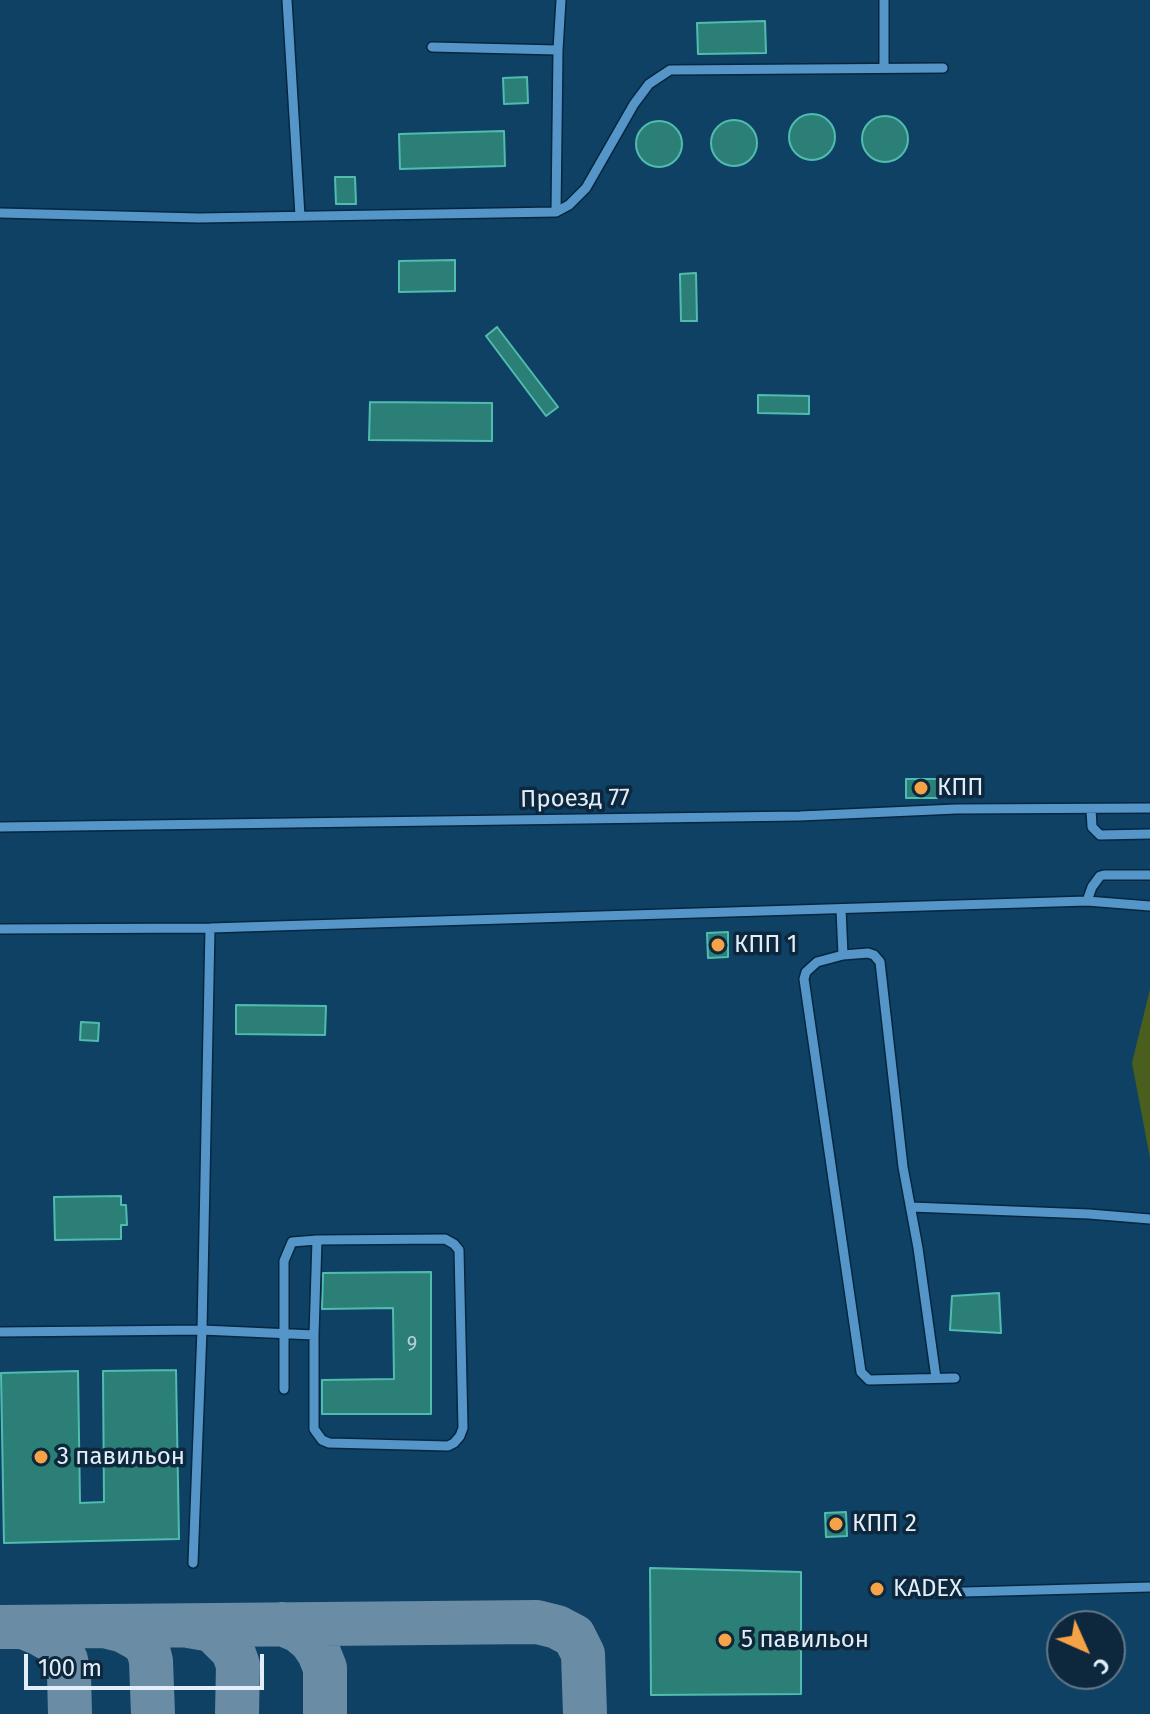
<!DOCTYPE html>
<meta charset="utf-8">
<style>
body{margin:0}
#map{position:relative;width:1150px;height:1714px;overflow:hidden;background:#0f4165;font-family:"Fira Sans",sans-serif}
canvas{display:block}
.north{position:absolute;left:1046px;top:1610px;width:80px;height:80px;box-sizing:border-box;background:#0d273c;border:2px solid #627788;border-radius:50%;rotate:135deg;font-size:22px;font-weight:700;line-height:32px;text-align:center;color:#e1eef9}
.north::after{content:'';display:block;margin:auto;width:28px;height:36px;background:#f6a247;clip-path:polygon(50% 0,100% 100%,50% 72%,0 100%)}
.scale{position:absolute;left:24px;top:1654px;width:240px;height:36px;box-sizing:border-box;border:4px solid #e1eef9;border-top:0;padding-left:10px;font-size:24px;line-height:28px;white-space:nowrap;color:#e1eef9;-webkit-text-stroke:6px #0d273c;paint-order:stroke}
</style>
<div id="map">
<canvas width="1150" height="1714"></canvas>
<div class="north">С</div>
<div class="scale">100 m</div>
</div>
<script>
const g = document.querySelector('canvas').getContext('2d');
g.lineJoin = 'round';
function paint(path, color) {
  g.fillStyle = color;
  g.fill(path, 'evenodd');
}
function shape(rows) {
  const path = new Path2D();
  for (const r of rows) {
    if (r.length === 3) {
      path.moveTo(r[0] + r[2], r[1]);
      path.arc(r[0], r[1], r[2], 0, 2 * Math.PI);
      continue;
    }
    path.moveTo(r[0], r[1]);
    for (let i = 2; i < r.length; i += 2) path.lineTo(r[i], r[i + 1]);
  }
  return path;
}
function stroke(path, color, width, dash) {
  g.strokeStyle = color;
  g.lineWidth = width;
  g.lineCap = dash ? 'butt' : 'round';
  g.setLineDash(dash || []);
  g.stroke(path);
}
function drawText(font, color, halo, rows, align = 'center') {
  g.font = font + ' "Fira Sans",sans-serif';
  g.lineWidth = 7;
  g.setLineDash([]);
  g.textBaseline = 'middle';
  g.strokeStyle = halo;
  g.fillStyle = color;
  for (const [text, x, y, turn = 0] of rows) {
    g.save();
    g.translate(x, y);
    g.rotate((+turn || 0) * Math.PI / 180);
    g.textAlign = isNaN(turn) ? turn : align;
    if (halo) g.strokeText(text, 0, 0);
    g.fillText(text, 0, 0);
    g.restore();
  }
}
paint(shape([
 [1150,989,1150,1158,1132,1063]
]), '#4a5e1e');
stroke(shape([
 [282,1624,299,1631,311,1641,319,1653,325,1668,325,1714],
 [104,1626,124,1631,140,1640,148,1649,151,1661,153,1714],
 [189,1626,212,1630,233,1651,238,1665,237,1714],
 [0,1627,537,1622,557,1627,574,1636,583,1654,585,1714],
 [23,1627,40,1634,56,1643,66,1660,69,1675,70,1714]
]), '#6a8ca5', 44);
const building = shape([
 [765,21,766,53,698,54,697,23,765,21],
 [527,77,528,103,504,104,503,78,527,77],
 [812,137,23],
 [885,139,23],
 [734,143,23],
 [659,144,23],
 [504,131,505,166,400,169,399,134,504,131],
 [335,177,355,177,356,204,336,204,335,177],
 [455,260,455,291,399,292,399,261,455,260],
 [696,273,697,321,681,321,680,274,696,273],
 [497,327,558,407,546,416,486,336,497,327],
 [758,395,809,396,809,414,758,413,758,395],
 [370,402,492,403,492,441,369,440,370,402],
 [906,779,937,779,937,798,906,798,906,779],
 [728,932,728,957,708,958,707,933,728,932],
 [236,1005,326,1006,325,1035,236,1034,236,1005],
 [81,1022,99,1023,98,1041,80,1040,81,1022],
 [121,1196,121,1205,126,1205,127,1225,121,1225,121,1239,55,1240,54,1197,121,1196],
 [431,1272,431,1414,322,1414,322,1380,394,1379,393,1308,322,1309,323,1273,431,1272],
 [999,1293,1001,1333,950,1330,952,1296,999,1293],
 [176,1370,179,1539,4,1543,1,1373,78,1371,80,1503,104,1502,103,1371,176,1370],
 [846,1512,847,1536,826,1537,825,1513,846,1512],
 [650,1568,801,1572,801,1694,651,1695,650,1568]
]);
paint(building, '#2b7f76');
stroke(building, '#50bcb0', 2);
const service = shape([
 [287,0,300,216],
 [884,0,884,68],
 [432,47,558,50],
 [556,212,558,50,561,0],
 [0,213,199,218,556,212,569,205,586,188,634,104,649,84,670,70,943,68],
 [1091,809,1092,827,1100,835,1150,834],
 [0,827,800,816,956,809,1150,808],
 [1087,901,1092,887,1100,876,1104,875,1150,875],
 [841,909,843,955,868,953,874,955,880,962,903,1167,918,1248,936,1378],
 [0,929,210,928,1087,901,1150,906],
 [843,955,817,962,806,972,804,979,861,1372,869,1380,955,1378],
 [911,1207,1089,1214,1150,1219],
 [0,1332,202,1330,314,1335,314,1429,322,1440,329,1443,448,1446,454,1443,460,1436,463,1428,459,1250,454,1244,445,1239,317,1240,314,1335],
 [284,1389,284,1261,292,1242,317,1240],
 [193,1563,202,1330,210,928],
 [928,1593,1150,1587]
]);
stroke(service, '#042740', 12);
stroke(service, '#5695c8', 9);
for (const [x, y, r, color] of [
 [921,788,8,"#f6a247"],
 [718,945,8,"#f6a247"],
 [41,1457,8,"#f6a247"],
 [836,1524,8,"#f6a247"],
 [877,1589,8,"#f6a247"],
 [725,1640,8,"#f6a247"]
]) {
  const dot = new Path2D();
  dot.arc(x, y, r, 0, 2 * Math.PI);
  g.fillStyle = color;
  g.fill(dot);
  stroke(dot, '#0d273c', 3);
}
drawText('20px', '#b4d2d8', null, [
 ["9",412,1344]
]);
drawText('24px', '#e1eef9', '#0d273c', [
 ["КПП",937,788],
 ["КПП 1",734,945],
 ["3 павильон",57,1457],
 ["КПП 2",852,1524],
 ["KADEX",893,1589],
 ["5 павильон",741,1640]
], 'left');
drawText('24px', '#e1eef9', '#0d273c', [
 ["Проезд 77",575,799,-1]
]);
</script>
